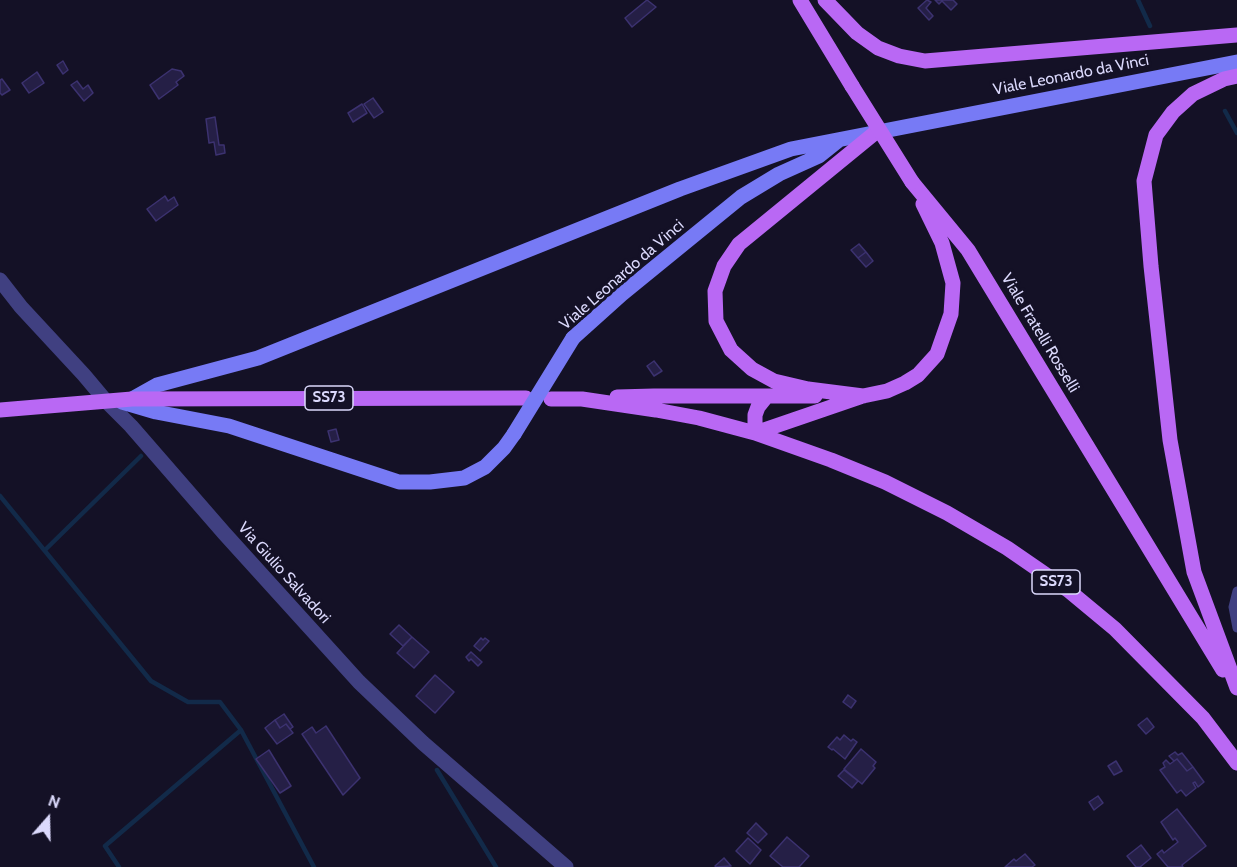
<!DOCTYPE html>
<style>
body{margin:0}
#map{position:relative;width:1237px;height:867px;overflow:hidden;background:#141126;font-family:Cabin,sans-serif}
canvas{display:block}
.north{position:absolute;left:18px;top:789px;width:60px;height:60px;-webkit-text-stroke:4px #141126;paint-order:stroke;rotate:20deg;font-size:16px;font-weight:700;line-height:24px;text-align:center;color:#dbd9fc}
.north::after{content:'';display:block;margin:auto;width:21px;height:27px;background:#dbd9fc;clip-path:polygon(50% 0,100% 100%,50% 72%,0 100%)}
</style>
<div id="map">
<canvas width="1237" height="867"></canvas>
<div class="north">N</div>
</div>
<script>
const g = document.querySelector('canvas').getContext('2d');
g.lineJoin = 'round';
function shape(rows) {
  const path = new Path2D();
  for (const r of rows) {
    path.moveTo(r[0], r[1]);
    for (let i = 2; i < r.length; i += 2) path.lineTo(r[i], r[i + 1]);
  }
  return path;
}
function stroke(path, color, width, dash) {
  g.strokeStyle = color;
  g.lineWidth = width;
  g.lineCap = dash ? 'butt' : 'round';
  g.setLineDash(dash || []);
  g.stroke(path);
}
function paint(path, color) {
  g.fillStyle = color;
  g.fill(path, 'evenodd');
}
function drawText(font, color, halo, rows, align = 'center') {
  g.font = font + ' Cabin,sans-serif';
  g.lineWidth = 6;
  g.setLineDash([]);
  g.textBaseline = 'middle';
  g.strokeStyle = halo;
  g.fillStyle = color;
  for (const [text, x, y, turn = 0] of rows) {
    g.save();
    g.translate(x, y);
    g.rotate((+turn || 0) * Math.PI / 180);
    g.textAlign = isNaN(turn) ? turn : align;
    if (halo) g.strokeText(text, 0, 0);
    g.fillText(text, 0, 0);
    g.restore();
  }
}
stroke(shape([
 [1138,0,1150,26],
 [1225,111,1237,133],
 [0,496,151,681,188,702,220,702,241,730,314,867],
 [45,550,141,456],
 [437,770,496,867],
 [119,867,105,846,241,730]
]), '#122a49', 4.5);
const building = shape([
 [647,0,656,7,632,27,625,18,647,0],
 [927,0,931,2,926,8,933,16,929,20,918,8,927,0],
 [935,0,953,0,957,4,951,10,942,1,939,4,935,0],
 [63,61,68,70,63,74,57,65,63,61],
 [172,69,181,71,184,76,176,82,178,85,159,99,150,85,172,69],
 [37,72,44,83,29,93,22,83,37,72],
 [2,79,10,90,2,95,0,93,0,80,2,79],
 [77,81,83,89,88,85,93,93,84,101,71,85,77,81],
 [373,98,383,112,374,118,364,104,373,98],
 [362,104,367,113,353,122,348,113,362,104],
 [215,117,219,145,224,145,225,153,216,155,214,142,209,143,206,119,215,117],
 [165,196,168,201,174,197,178,205,156,221,147,209,165,196],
 [859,244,866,252,858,258,851,250,859,244],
 [866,252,873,261,866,267,858,258,866,252],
 [654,361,662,371,654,376,647,366,654,361],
 [336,429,339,440,331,442,328,431,336,429],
 [399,625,412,637,403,646,390,634,399,625],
 [412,637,429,652,414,668,397,653,412,637],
 [481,638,483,640,485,638,489,641,480,651,474,646,481,638],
 [471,652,482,662,478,666,471,659,469,661,466,657,471,652],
 [435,675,454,692,435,713,416,696,435,675],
 [848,695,856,701,851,708,843,702,848,695],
 [284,714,293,727,290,729,286,724,280,728,275,720,284,714],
 [1147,718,1154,727,1146,734,1138,725,1147,718],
 [275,720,280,728,286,724,293,733,277,744,265,728,275,720],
 [326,726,360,778,343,795,302,734,312,727,316,733,326,726],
 [844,735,851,741,853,739,857,742,845,759,833,749,832,750,828,747,837,737,840,740,844,735],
 [861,749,876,762,873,766,875,768,862,784,844,769,861,749],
 [269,750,291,786,280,793,256,759,269,750],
 [1175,752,1178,755,1182,753,1193,767,1187,771,1177,759,1174,761,1169,756,1175,752],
 [1177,759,1187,771,1193,767,1204,782,1198,787,1195,782,1193,783,1196,788,1186,796,1181,790,1177,793,1160,770,1165,767,1163,763,1166,760,1170,764,1177,759],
 [1116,761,1122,771,1114,775,1108,766,1116,761],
 [844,770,858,781,852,788,838,776,844,770],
 [1098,796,1103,803,1094,810,1089,802,1098,796],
 [1177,809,1206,846,1182,865,1183,867,1168,867,1157,854,1162,850,1164,853,1178,842,1175,838,1173,840,1161,822,1177,809],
 [756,823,767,834,758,843,747,833,756,823],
 [787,837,809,856,799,867,783,867,770,856,787,837],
 [748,838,761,850,750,864,736,851,748,838],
 [1141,845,1151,858,1140,867,1136,867,1127,856,1141,845],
 [1025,854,1035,865,1032,867,1005,867,1014,859,1016,861,1025,854],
 [724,858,731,866,716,867,715,866,724,858]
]);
paint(building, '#251f46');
stroke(building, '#3c3270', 1.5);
stroke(shape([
 [1237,591,1233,607,1237,628]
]), '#404081', 9);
stroke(shape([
 [0,280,21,307,84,375,105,400,131,426,224,533,359,682,423,743,566,867]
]), '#404081', 15);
stroke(shape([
 [573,338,622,294,741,197,779,174,819,156,839,140],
 [132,399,157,385,258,358,680,189,791,149,1237,62],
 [122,402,156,412,229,426,399,482,430,482,464,478,485,467,504,448,514,434]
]), '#777af5', 15);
stroke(shape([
 [800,0,852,86],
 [825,0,857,33,878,48,899,56,925,61,1237,35],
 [1237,76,1224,79,1193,94,1173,112,1156,135,1144,181,1151,266,1170,440,1194,572,1237,688],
 [912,182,968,250,1223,670],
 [863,396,808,389,774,381,752,369,731,350,716,321,715,291,724,266,739,244,876,132],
 [617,397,654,396,815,396],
 [551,399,582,399,656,410,699,418,755,433,831,460,885,482,947,513,1007,548,1068,590,1115,629,1203,718,1237,763],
 [0,410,132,399,526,398],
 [755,433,863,396,887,391,905,383,918,375,937,354,951,314,953,283,942,243,923,204],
 [755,433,755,415,758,407,766,397]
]), '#b968f4', 15);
stroke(shape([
 [514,434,573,338]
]), '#777af5', 15);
stroke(shape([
 [852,86,912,182]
]), '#b968f4', 15);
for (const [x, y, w] of [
 [329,398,48],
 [1056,582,48]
]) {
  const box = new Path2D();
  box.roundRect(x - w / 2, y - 12, w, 24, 4.5);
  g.fillStyle = '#141126';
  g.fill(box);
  stroke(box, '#dbd9fc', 1.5);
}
drawText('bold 15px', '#dbd9fc', null, [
 ["SS73",329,398],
 ["SS73",1056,582]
]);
drawText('16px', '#dbd9fc', '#141126', [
 ["Viale Leonardo da Vinci",1071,75,-11],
 ["Viale Leonardo da Vinci",622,275,-41],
 ["Viale Fratelli Rosselli",1040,333,59],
 ["Via Giulio Salvadori",284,573,48]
]);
</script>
